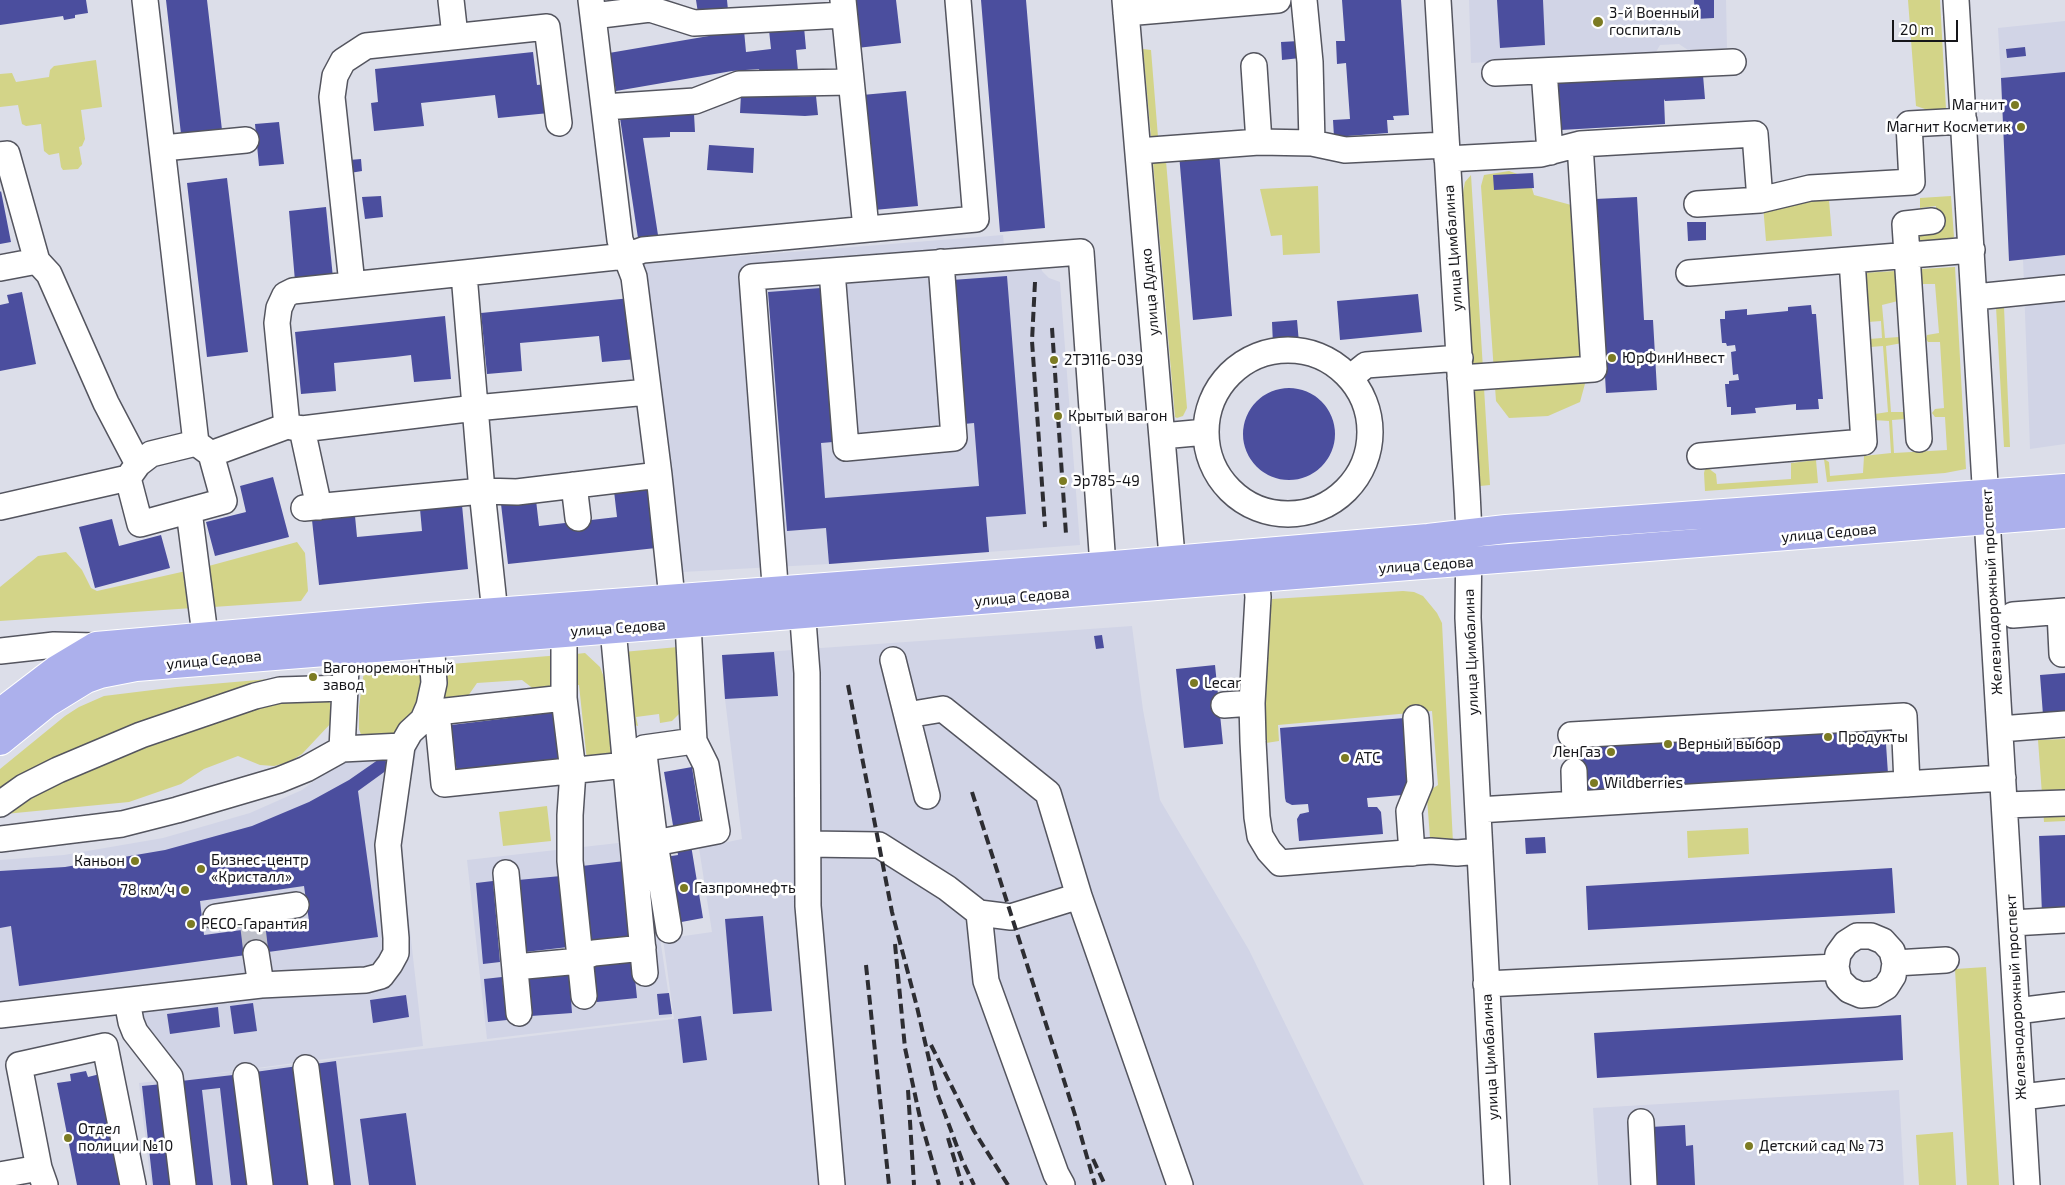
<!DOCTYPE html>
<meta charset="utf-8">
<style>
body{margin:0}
#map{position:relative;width:2065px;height:1185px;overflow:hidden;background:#dcdee9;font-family:"Exo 2",sans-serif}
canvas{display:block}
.scale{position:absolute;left:1892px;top:20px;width:66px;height:22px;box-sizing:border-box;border:2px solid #16161a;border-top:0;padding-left:6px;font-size:15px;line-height:18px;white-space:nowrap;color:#16161a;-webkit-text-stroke:4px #fff;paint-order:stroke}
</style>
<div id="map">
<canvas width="2065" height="1185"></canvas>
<div class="scale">20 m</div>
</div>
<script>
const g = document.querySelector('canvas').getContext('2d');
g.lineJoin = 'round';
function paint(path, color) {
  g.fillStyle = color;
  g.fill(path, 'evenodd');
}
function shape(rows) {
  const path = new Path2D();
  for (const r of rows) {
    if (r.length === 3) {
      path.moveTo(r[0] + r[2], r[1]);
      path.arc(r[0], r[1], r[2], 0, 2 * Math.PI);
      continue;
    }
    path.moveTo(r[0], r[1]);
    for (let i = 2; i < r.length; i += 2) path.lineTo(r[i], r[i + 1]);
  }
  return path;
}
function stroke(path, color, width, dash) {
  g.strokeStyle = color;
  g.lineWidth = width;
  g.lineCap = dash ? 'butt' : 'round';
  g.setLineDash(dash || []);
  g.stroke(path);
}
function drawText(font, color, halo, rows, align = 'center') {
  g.font = font + ' "Exo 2",sans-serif';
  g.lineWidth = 5;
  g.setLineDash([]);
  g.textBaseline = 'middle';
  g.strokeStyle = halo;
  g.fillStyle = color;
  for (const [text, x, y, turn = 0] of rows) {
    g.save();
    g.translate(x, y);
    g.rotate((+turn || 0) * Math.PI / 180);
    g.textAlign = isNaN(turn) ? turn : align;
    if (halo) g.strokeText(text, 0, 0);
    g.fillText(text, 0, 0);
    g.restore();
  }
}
paint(shape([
 [1469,0,1726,0,1727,48,1688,50,1679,44,1660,45,1656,52,1471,63],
 [2065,21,2065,444,2030,449,2023,259,2001,78,1998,28],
 [1003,235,1005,257,1041,266,1042,271,1049,278,1060,282,1080,545,829,564,682,572,642,264],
 [1132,626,1143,710,1160,800,1249,950,1364,1185,151,1185,139,1083,185,1078,143,1034,139,1009,0,1022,0,860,64,855,163,838,250,813,302,790,365,742,419,738,400,842,423,1046,197,1076,674,1019,663,939,712,932,699,848,742,839,725,699,722,655],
 [645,840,672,1017,487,1039,467,860],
 [1899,1090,1904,1185,1598,1185,1593,1108]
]), '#d1d4e6');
paint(shape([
 [1908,0,1940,0,1946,109,1928,110,1916,106],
 [1143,49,1151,50,1158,137,1151,137],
 [96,60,102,107,81,110,85,139,82,146,79,147,82,164,78,169,63,170,61,167,59,153,49,155,44,151,41,124,26,126,22,124,18,105,0,107,0,74,12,73,16,82,49,77,50,70,54,66],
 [1166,161,1187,408,1183,416,1177,418,1175,417,1153,162],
 [1509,171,1529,178,1534,195,1575,206,1586,380,1580,402,1548,416,1509,418,1496,401,1481,186,1484,175],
 [1471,175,1483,369,1473,370,1462,197,1465,182],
 [1318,186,1320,253,1283,255,1282,235,1271,236,1260,189],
 [1951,196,1954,237,1949,241,1923,243,1918,237,1918,232,1938,229,1936,206,1920,208,1920,198],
 [1829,200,1832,236,1766,241,1763,205],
 [1955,267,1966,469,1945,473,1827,482,1824,459,1829,462,1830,476,1863,473,1864,456,1891,453,1889,421,1873,420,1873,415,1875,414,1888,412,1883,346,1870,347,1869,339,1882,338,1881,321,1868,322,1862,273,1895,271,1897,273,1898,301,1882,305,1885,338,1899,337,1901,338,1902,343,1886,346,1891,412,1905,412,1905,419,1892,420,1894,453,1947,450,1945,417,1935,417,1932,413,1935,409,1944,408,1940,342,1928,342,1926,339,1927,335,1939,333,1935,284,1922,284,1921,271,1922,269],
 [1996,307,2004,307,2010,447,2004,447],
 [1474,388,1484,388,1490,485,1480,486],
 [1816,460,1818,483,1705,491,1704,473,1705,469,1708,468,1716,474,1717,484,1791,479,1791,463],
 [297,542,305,553,308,591,301,601,213,607,205,567],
 [66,552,82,570,91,588,97,591,186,571,193,608,0,621,0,587,38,556],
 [1403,591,1414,592,1423,596,1437,613,1442,623,1453,843,1433,843,1430,838,1427,798,1429,791,1438,785,1432,711,1278,725,1279,741,1266,743,1265,648,1272,599],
 [678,647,680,713,672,721,660,723,659,714,636,717,638,726,634,725,623,652],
 [585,653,600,667,605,680,613,749,610,758,587,761,579,685,567,686,567,655],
 [561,655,561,687,535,690,522,680,477,683,468,696,445,698,443,674,446,668,451,664],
 [420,666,425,695,399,736,363,740,359,729,359,707,364,671],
 [304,676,304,681,0,790,0,769,65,716,79,707,104,696,177,687],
 [266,700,327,700,332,705,333,721,302,754,289,762,274,766,260,765,238,756,204,769,181,784,129,802,5,814,62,781,141,745],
 [2065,739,2065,821,2044,822,2038,740],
 [547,806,551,841,503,846,499,812],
 [1748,828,1749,854,1688,858,1687,831],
 [1986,967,1999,1185,1967,1185,1955,969],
 [1953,1132,1956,1185,1919,1185,1916,1135]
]), '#d3d488');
paint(shape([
 [0,0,86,0,88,13,75,15,75,18,64,20,63,16,0,25],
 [166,0,207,0,222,130,181,134],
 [696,0,727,0,728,10,698,13],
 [852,0,896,0,901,43,857,48],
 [981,0,1026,0,1045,228,1000,232],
 [1342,0,1401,0,1409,115,1393,116,1394,120,1387,120,1388,133,1334,137,1333,120,1350,119,1346,63,1337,64,1336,41,1345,41],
 [1497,0,1543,0,1545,45,1500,48],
 [1694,0,1714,0,1714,18,1695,19],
 [804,27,806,49,796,50,798,71,760,74,759,69,732,71,616,91,609,53,744,30,746,52,771,49,769,30],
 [1299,41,1300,58,1282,60,1281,42],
 [2025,47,2026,56,2007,58,2006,49],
 [533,52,537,85,546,84,549,113,498,118,495,95,421,103,424,126,374,131,371,103,378,102,375,69],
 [2065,72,2065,255,2009,261,2001,78],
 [1636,75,1636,79,1703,75,1705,99,1665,101,1664,99,1665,124,1561,130,1558,80],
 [906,91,918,206,874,210,862,95],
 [741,94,800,97,816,96,818,115,805,116,740,113],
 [694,114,695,132,670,132,670,137,643,138,658,235,638,238,620,118,640,115],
 [279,122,284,164,259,166,255,124],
 [709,145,754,148,753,173,707,170],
 [1219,151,1232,316,1193,320,1179,154],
 [361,159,362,171,350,173,349,160],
 [1533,173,1534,188,1494,190,1493,175],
 [227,178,248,352,207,357,187,183],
 [1,191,11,242,0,244,0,192],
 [381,196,383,217,365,219,362,197],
 [1637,197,1644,320,1653,320,1657,390,1606,393,1595,199],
 [326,207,333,278,295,281,289,211],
 [1687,222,1706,222,1706,240,1688,241],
 [1007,276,1026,514,986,517,989,552,829,564,826,528,787,531,768,292,821,288,833,442,821,443,825,498,979,486,974,423,964,424,952,280],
 [22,292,36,364,0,371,0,305,9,303,7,295],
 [1418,294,1422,332,1340,340,1337,301],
 [631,298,637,359,602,362,599,336,520,343,522,371,487,374,481,313],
 [1811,305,1812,314,1816,314,1823,399,1818,399,1819,409,1796,410,1796,404,1755,408,1756,413,1731,415,1731,407,1727,407,1725,384,1729,384,1729,381,1739,380,1738,374,1733,375,1731,352,1736,351,1735,345,1727,346,1726,343,1722,343,1720,319,1725,319,1725,311,1747,309,1747,315,1788,311,1788,307],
 [445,316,451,379,414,382,411,355,395,357,334,363,336,391,301,394,295,332],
 [1297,320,1299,343,1273,345,1272,322],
 [1289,434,46],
 [273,477,289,537,215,556,206,522,246,512,240,486],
 [650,487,656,548,508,564,501,504,536,500,539,526,617,517,614,491],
 [462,505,468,569,319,585,312,520,355,516,357,537,422,531,420,509],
 [112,519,119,546,161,535,170,568,95,588,79,527],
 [1102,635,1104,648,1096,649,1094,636],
 [774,652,778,696,725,699,722,655],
 [1215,665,1223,744,1184,748,1176,669],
 [2065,673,2065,714,2043,715,2040,675],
 [558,712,564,761,457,774,451,725],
 [1405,718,1409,788,1402,795,1367,798,1368,807,1377,807,1381,812,1383,834,1299,841,1297,819,1300,814,1309,812,1308,804,1292,805,1286,802,1285,798,1280,728],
 [1885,729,1888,774,1581,792,1579,747],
 [385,755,387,770,358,791,378,937,19,986,11,926,0,928,0,871,65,867,165,850,252,826,309,802,349,780],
 [304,886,309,921,204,935,200,901],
 [692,767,701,825,688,827,703,918,676,923,665,857,678,855,664,772],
 [2065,835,2065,913,2042,914,2039,836],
 [1545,837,1546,853,1526,854,1525,838],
 [625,861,633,940,590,944,582,866],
 [1892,868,1895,913,1588,930,1586,886],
 [561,876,568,947,525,952,518,880],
 [493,881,500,962,483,964,476,883],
 [763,916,772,1011,733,1014,725,919],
 [633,959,637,998,597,1002,593,963],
 [569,973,572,1013,531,1016,528,976],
 [502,977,507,1020,488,1022,484,979],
 [669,993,672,1014,659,1015,657,994],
 [406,995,409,1017,373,1023,370,1000],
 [253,1003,257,1031,234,1034,230,1006],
 [218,1007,220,1027,170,1034,167,1014],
 [1901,1015,1903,1060,1597,1078,1594,1033],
 [701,1016,707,1060,683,1063,678,1019],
 [336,1061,351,1185,330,1185,315,1064],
 [298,1066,311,1185,270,1185,255,1072],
 [86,1071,88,1077,100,1074,122,1185,77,1185,57,1083,71,1081,70,1074],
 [233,1075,250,1185,231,1185,220,1088,202,1090,213,1185,193,1185,181,1081],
 [163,1084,174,1185,153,1185,142,1086],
 [406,1113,416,1185,369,1185,360,1119],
 [1685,1125,1686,1146,1693,1145,1695,1185,1654,1185,1651,1127]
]), '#4b4e9e');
stroke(shape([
 [253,928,256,953]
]), '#bec0ca', 25, [25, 12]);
const minor = shape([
 [145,0,196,443],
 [451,0,455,36],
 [591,0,620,240,634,277,659,475,672,598],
 [843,0,866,228],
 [1125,0,1174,580],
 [1304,0,1310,62,1312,143],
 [1438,0,1467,492,1469,533,1468,618,1497,1185],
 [1956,0,2027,1185],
 [650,9,694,23,844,15],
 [1126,13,1278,0],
 [593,16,650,9,649,0],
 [1254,66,1259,142],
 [1544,71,1550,152],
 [1495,73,1733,62],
 [604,107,695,101,739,84,851,82],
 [163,148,246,140],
 [1138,151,1259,142,1312,143,1345,150,1446,145],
 [0,155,7,154,37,261,49,274,106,403,138,464],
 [1447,159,1541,154,1580,144,1755,134,1760,200],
 [1697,204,1760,200,1810,188,1912,182,1909,124,1964,121],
 [0,268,37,261],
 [832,271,846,448,954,438,941,262],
 [1689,273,1972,250],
 [464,274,482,491,497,632],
 [352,284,332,97,335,76,343,61,366,46,547,27,559,123],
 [1975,297,2065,288],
 [1288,432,82],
 [1351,377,1366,365,1460,358],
 [1460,378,1594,369,1580,144],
 [287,426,277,323,279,308,285,295,293,291,626,256,643,250,976,219,958,0],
 [302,429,319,507],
 [1162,436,1206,432],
 [1919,439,1905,224,1932,221],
 [1700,456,1864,442,1852,260],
 [128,478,140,524,224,501,211,454],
 [574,485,578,518],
 [0,507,128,478,138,464,151,454,196,443,211,454,287,426,302,429,475,408,648,392],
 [304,508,482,491,517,492,659,475],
 [189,511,205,635],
 [1256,576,1258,597,1252,703,1253,741,1257,817,1260,836,1269,851,1280,863,1431,851,1457,853,1480,851],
 [801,594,807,673,808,906,832,1185],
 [777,611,752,277,1081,252,1103,566],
 [2060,612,2062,654],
 [2013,615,2065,611],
 [613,629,645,973],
 [564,633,564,698,573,771,570,815,570,861,584,996],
 [0,651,54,645,96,646],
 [893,660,927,796],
 [1224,705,1252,703],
 [429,706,437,712,564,698],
 [437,712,444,784,645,763,655,843,669,930],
 [907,715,943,709,1048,793,1079,896,1180,1185],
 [2000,729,2065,724],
 [1571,735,1904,716,1907,784],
 [342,749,346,668],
 [645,763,644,748,694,741],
 [1574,771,1575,804],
 [0,804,24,787,58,770,141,735,255,696,280,690,345,688],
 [2005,805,2065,803],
 [1478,810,2003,778],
 [0,839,122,824,177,810,279,780,306,769,342,749,402,746,410,732,423,720,429,706,434,683,430,624],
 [655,843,717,831,706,765,694,741,688,623],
 [808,844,879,845,947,888,979,913,1011,917,1079,896],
 [1412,853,1409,811,1420,784,1416,718],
 [506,873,519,1013],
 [979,913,986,981,1056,1174,1062,1185],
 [216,917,296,905],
 [2012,923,2065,920],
 [256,953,261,985],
 [1895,963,1893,976,1886,987,1874,994,1861,995,1849,990,1839,980,1836,967,1838,954,1846,943,1857,936,1871,936,1883,941,1892,951,1895,963,1946,960],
 [515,967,569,962,594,953,643,948],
 [1486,984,1836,967],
 [127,1001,131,1022,135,1032,170,1077,183,1185],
 [2017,1011,2065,1005],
 [0,1015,261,985,366,980,381,976,390,964,396,953,396,938,388,845,402,746],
 [306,1068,321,1185],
 [246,1076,260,1185],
 [2022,1097,2065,1092],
 [1641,1122,1644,1185],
 [0,1175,39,1168],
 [45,1185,39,1168,19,1065,105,1046,133,1185]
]);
const major = shape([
 [0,713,56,670,96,646,429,617,1103,566,1428,538,1506,529,2065,488],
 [0,741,47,703,86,679,100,674,136,667,2065,514]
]);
stroke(minor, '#54555f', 28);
stroke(major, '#fff', 30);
stroke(minor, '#fff', 25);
stroke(major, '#acb0ec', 28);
stroke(shape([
 [1035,282,1032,341,1045,527],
 [1052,328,1066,534],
 [848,685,892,912,917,1007,936,1090,962,1160,974,1185],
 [972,792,1075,1115,1095,1185],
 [895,944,905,1048,920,1118,939,1185],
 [866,965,889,1185],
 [931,1045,974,1131,1008,1185],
 [908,1090,914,1185],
 [948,1138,962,1185],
 [1093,1159,1105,1185]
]), '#2d2d32', 4, [10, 5]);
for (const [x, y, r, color] of [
 [1598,22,6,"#7c7b23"],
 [2015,105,5,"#7c7b23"],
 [2021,127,5,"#7c7b23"],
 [1612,358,5,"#7c7b23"],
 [1054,360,5,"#7c7b23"],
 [1058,416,5,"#7c7b23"],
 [1063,481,5,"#7c7b23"],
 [313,677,5,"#7c7b23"],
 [1194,683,5,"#7c7b23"],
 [1828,737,5,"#7c7b23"],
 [1668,744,5,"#7c7b23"],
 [1611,752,5,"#7c7b23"],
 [1345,758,5,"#7c7b23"],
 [1594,783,5,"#7c7b23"],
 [135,861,5,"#7c7b23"],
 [201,869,5,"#7c7b23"],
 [684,888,5,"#7c7b23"],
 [185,890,5,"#7c7b23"],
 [191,924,5,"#7c7b23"],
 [68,1138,5,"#7c7b23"],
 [1749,1146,5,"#7c7b23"]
]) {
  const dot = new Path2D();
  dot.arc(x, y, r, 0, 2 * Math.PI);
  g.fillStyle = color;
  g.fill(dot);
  stroke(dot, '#fff', 2);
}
drawText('15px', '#16161a', '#fff', [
 ["3-й Военный",1609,13],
 ["госпиталь",1609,30],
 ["Магнит",2005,105,"right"],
 ["Магнит Косметик",2011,127,"right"],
 ["ЮрФинИнвест",1622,358],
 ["2ТЭ116-039",1064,360],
 ["Крытый вагон",1068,416],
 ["Эр785-49",1073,481],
 ["Вагоноремонтный",323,668],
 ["завод",323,685],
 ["Lecar",1204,683],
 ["Продукты",1838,737],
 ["Верный выбор",1678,744],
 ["ЛенГаз",1601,752,"right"],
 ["АТС",1355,758],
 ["Wildberries",1604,783],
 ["Бизнес-центр",211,860],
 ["«Кристалл»",211,877],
 ["Каньон",125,861,"right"],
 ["Газпромнефть",694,888],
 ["78 км/ч",175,890,"right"],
 ["РЕСО-Гарантия",201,924],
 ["Отдел",78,1129],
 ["полиции №10",78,1146],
 ["Детский сад № 73",1759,1146]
], 'left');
drawText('15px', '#16161a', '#fff', [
 ["улица Цимбалина",1453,248,-94],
 ["улица Дудко",1150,292,-95],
 ["улица Седова",1829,533,-5],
 ["улица Седова",1426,565,-4],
 ["Железнодорожный проспект",1992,592,-93],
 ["улица Седова",1022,597,-5],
 ["улица Седова",618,628,-4],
 ["улица Цимбалина",1471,652,-92],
 ["улица Седова",214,660,-5],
 ["Железнодорожный проспект",2016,997,-93],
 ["улица Цимбалина",1490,1057,-93]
]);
</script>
